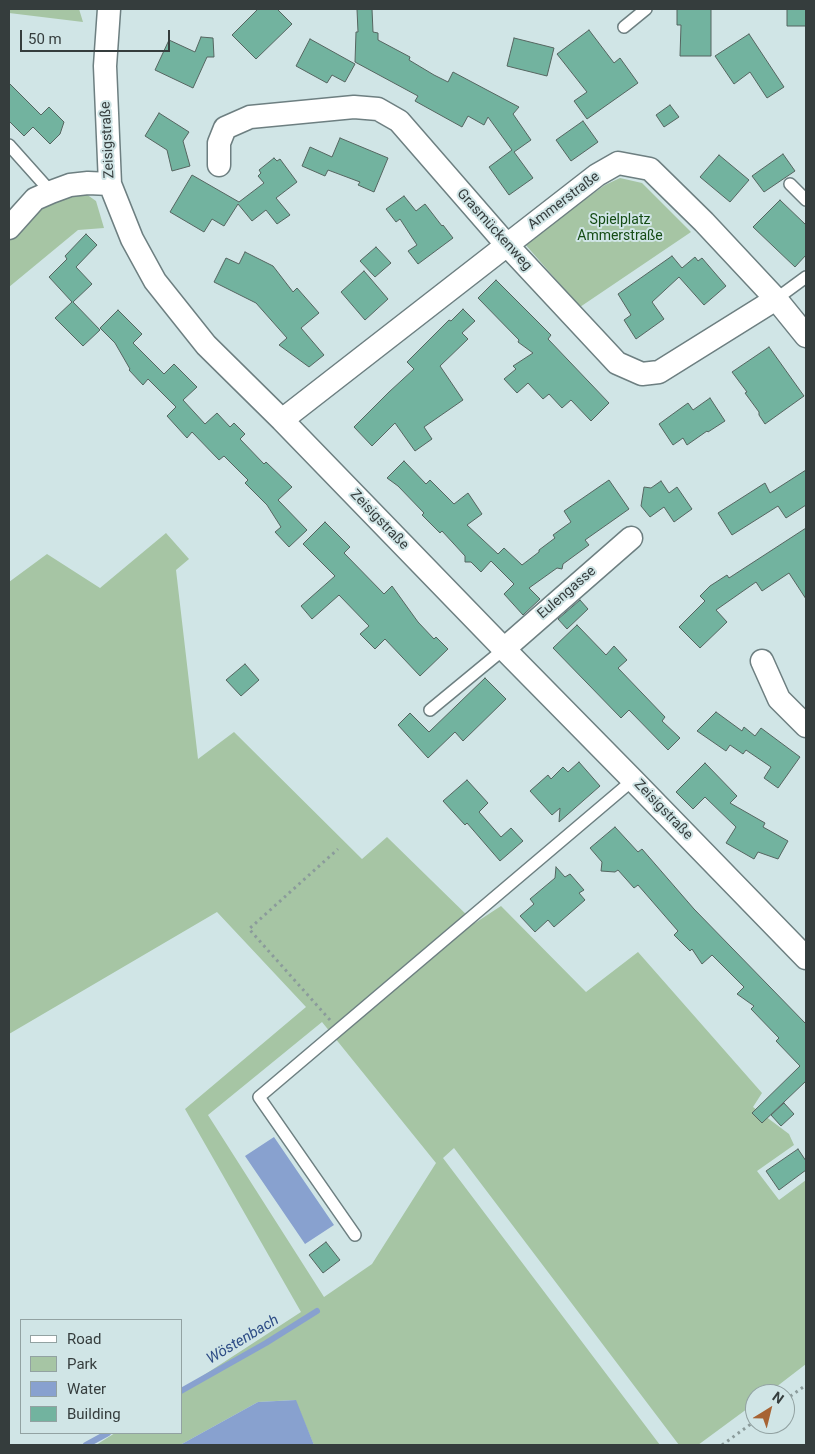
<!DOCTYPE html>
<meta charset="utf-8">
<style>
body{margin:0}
#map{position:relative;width:815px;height:1454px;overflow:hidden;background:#d0e5e6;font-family:Roboto,sans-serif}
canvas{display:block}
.frame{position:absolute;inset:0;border:10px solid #353d3d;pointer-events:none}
.legend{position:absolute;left:20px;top:1319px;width:162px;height:115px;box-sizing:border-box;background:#d0e5e6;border:1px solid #92a2a2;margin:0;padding:6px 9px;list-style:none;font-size:15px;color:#353d3d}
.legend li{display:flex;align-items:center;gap:10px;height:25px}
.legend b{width:25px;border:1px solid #92a2a2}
.north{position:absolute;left:745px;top:1384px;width:50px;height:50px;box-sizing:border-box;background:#d0e5e6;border:1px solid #92a2a2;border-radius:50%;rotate:36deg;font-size:14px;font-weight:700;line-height:20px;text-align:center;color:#353d3d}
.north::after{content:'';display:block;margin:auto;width:18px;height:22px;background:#a76333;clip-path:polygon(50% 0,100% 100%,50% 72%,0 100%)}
.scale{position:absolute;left:20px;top:30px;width:150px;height:22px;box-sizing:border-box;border:2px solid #353d3d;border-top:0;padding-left:6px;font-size:15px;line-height:18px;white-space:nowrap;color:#353d3d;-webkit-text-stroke:4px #d0e5e6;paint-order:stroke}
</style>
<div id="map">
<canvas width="815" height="1454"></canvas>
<div class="frame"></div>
<ul class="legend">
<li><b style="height:6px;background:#fff"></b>Road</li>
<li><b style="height:14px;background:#a6c5a4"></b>Park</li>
<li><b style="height:14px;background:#88a1cf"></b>Water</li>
<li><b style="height:14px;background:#72b39f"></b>Building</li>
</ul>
<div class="north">N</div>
<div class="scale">50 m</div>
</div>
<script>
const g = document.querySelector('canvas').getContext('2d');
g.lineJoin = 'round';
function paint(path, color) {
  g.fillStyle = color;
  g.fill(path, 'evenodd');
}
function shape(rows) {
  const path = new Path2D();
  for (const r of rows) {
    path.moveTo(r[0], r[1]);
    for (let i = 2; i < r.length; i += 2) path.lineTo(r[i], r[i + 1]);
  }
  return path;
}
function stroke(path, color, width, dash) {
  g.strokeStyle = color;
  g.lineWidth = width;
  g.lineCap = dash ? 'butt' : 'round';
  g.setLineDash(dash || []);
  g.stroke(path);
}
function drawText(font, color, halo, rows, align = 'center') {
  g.font = font + ' Roboto,sans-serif';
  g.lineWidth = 4;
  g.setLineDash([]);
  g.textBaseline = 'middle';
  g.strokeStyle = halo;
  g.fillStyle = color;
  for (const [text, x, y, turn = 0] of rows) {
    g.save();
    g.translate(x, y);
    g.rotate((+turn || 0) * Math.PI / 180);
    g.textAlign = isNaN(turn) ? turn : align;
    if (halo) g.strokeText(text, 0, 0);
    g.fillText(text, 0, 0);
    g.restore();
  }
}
paint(shape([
 [9,9,79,9,83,22,9,13],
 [620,178,642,183,691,232,580,307,524,243,605,185],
 [86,194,96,201,104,228,78,230,9,287,9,236,41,205,65,196],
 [166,533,189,559,176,570,198,759,234,732,362,859,387,837,475,923,501,906,586,992,638,952,762,1093,753,1107,789,1134,794,1145,757,1171,779,1200,806,1180,806,1364,767,1394,755,1394,755,1403,698,1445,679,1445,454,1148,443,1158,660,1445,314,1445,295,1400,258,1402,180,1445,96,1445,115,1433,181,1433,181,1390,301,1312,185,1109,306,1007,217,912,9,1034,9,582,47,554,100,588],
 [322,1022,436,1163,372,1264,324,1297,208,1115]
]), '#a6c5a4');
paint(shape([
 [274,1137,334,1225,305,1244,245,1156],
 [296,1400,314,1445,180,1445,258,1402]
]), '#88a1cf');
stroke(shape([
 [181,1391,266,1343,317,1311],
 [86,1445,108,1433]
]), '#88a1cf', 6);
const building = shape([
 [258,9,277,9,292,24,256,59,232,35,258,9],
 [357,9,372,9,373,32,378,33,378,40,410,57,409,60,434,75,448,82,453,72,519,107,513,114,531,140,514,152,533,178,509,195,489,167,512,150,488,117,484,125,468,116,462,127,415,101,418,96,355,62,356,32,358,32,357,9],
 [677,9,711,9,711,56,680,56,681,25,677,25,677,9],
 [787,9,806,9,806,26,787,26,787,9],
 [589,30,614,63,620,58,638,83,587,119,574,101,587,92,557,54,589,30],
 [749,34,784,87,767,98,750,72,734,84,715,56,749,34],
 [201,37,213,38,214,57,207,57,193,88,155,70,169,40,195,52,201,37],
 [514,38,554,48,547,76,507,66,514,38],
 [310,39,355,64,345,82,332,75,327,83,296,66,310,39],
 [9,83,41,115,49,107,64,122,60,134,50,144,33,127,24,136,9,121,9,83],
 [670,105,679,117,664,127,656,115,670,105],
 [159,113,189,132,183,141,190,166,172,171,167,150,145,136,159,113],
 [583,121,598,142,571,161,556,140,583,121],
 [340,138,388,158,374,192,358,185,360,182,328,170,325,176,302,166,310,147,332,157,340,138],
 [783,154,795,171,764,192,752,176,783,154],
 [719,155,749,180,730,202,700,177,719,155],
 [274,158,277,161,280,159,297,182,276,198,290,215,277,224,266,210,252,221,238,204,224,226,212,219,204,232,170,212,192,175,239,202,264,183,258,176,261,173,259,170,274,158],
 [404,196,416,211,425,204,442,226,443,225,453,238,418,264,408,251,417,245,400,219,396,222,386,209,404,196],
 [780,200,806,225,806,255,795,267,753,227,780,200],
 [86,234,97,245,76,267,92,284,73,302,100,330,83,346,55,318,72,302,49,277,67,259,65,256,86,234],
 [376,247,391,263,375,277,360,261,376,247],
 [245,252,273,266,293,292,297,288,319,313,301,328,324,355,309,367,279,345,287,338,256,303,214,282,226,258,239,264,245,252],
 [672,256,682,268,695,257,698,261,702,258,726,286,704,305,679,277,652,302,664,319,636,339,624,320,631,315,618,294,672,256],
 [364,271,388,299,365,320,341,292,364,271],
 [496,280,551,335,548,339,609,403,591,421,571,400,562,408,549,394,543,399,528,383,517,393,504,379,516,369,513,366,533,353,518,342,519,340,478,298,496,280],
 [463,309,475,321,462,333,468,339,440,366,463,400,424,427,432,439,415,451,395,423,372,446,354,427,389,392,414,369,407,362,449,320,451,321,463,309],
 [118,310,142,334,133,343,164,374,174,364,197,387,183,400,205,424,217,413,230,427,234,423,245,434,240,439,264,464,266,462,292,487,278,500,307,530,289,547,275,532,281,527,267,505,245,483,248,480,224,456,219,460,192,432,187,438,167,416,176,407,148,379,143,385,129,370,130,369,115,343,100,328,118,310],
 [769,347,804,396,765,424,759,415,759,412,745,393,747,392,732,372,769,347],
 [710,398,725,421,708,432,707,431,687,445,683,438,673,445,659,424,688,403,693,410,710,398],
 [404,461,426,484,430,480,454,504,468,493,482,514,467,525,498,554,504,548,522,565,539,552,539,550,555,538,553,535,571,522,564,511,609,480,629,509,585,540,589,545,563,564,562,569,557,568,529,588,540,599,523,615,504,594,514,584,491,561,481,572,471,562,465,562,465,556,442,531,440,533,422,515,424,513,398,486,387,478,404,461],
 [806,470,806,505,786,518,778,506,732,535,718,513,765,483,770,493,806,470],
 [661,481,669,493,677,487,692,509,674,522,664,507,650,517,641,506,644,487,651,488,661,481],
 [325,522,350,547,344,553,384,594,392,586,418,622,434,639,436,637,448,649,420,676,385,639,375,649,360,634,369,626,339,595,312,619,301,606,335,576,303,544,325,522],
 [806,528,806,599,789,573,762,591,756,582,716,610,727,622,700,648,679,627,705,601,700,596,710,586,727,575,729,578,806,528],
 [580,600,588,609,567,629,558,619,580,600],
 [577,625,606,655,614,646,627,660,618,668,665,717,662,721,680,738,668,750,629,710,621,718,553,648,577,625],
 [245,664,259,680,241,696,226,680,245,664],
 [485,678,506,699,463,741,455,732,428,758,398,725,410,713,429,732,485,678],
 [716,712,742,731,744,727,755,736,761,728,800,757,778,788,764,778,771,767,746,750,743,754,730,745,726,751,697,731,716,712],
 [579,762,600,786,559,822,560,808,552,815,530,791,548,775,551,779,563,767,568,772,579,762],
 [705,763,737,796,730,803,765,823,763,827,788,841,778,859,758,852,754,859,726,843,736,827,705,797,693,809,676,792,705,763],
 [467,780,488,803,479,812,501,837,511,828,523,841,500,861,467,823,465,825,443,801,467,780],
 [615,827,638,852,642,849,694,909,806,1024,806,1081,762,1123,752,1113,800,1066,776,1041,779,1038,751,1009,754,1006,737,994,744,987,712,955,702,964,692,949,690,951,674,935,678,931,638,885,634,888,618,870,615,872,601,871,602,862,590,848,615,827],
 [556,867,565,877,570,874,584,890,579,893,585,900,554,927,548,920,535,932,520,916,534,904,530,899,555,878,556,867],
 [784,1103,794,1114,781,1126,771,1115,784,1103],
 [798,1149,806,1161,806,1170,779,1190,766,1171,798,1149],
 [326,1242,340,1260,323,1273,309,1255,326,1242]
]);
paint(building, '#72b39f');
stroke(building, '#556560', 1);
const service = shape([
 [624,27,646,9],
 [9,145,51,192],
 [790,184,806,200],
 [776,299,806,277],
 [430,710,504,649],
 [355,1235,259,1097,633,780]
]);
const minor = shape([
 [109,9,105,66,110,184,132,239,155,281,206,345,282,420,504,649,633,780,806,958],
 [219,165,219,143,225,128,250,117,354,107,378,109,399,121,506,244,617,363,642,374,659,372,776,299],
 [9,228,35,199,51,192,70,185,88,183,110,184],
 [282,420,597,175,618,163,650,169,704,222,776,299,806,336],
 [504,649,631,538],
 [762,661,779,699,806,726]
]);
stroke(service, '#6d7f81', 14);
stroke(minor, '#6d7f81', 25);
stroke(shape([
 [330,1020,249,929,338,849],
 [785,1400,806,1385],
 [722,1445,755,1421]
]), '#8b9b9b', 3, [2.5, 4]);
stroke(service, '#fff', 11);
stroke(minor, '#fff', 22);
drawText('14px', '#353d3d', '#d0e5e6', [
 ["Zeisigstraße",108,140,-93],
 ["Ammerstraße",564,201,-37],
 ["Grasmückenweg",494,230,48],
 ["Zeisigstraße",379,520,46],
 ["Eulengasse",567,593,-41],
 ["Zeisigstraße",663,810,46]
]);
drawText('14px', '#154c15', '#d0e5e6', [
 ["Spielplatz",620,220],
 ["Ammerstraße",620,236]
]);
drawText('italic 15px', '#2e4d86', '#d0e5e6', [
 ["Wöstenbach",243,1340,-31]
]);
</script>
